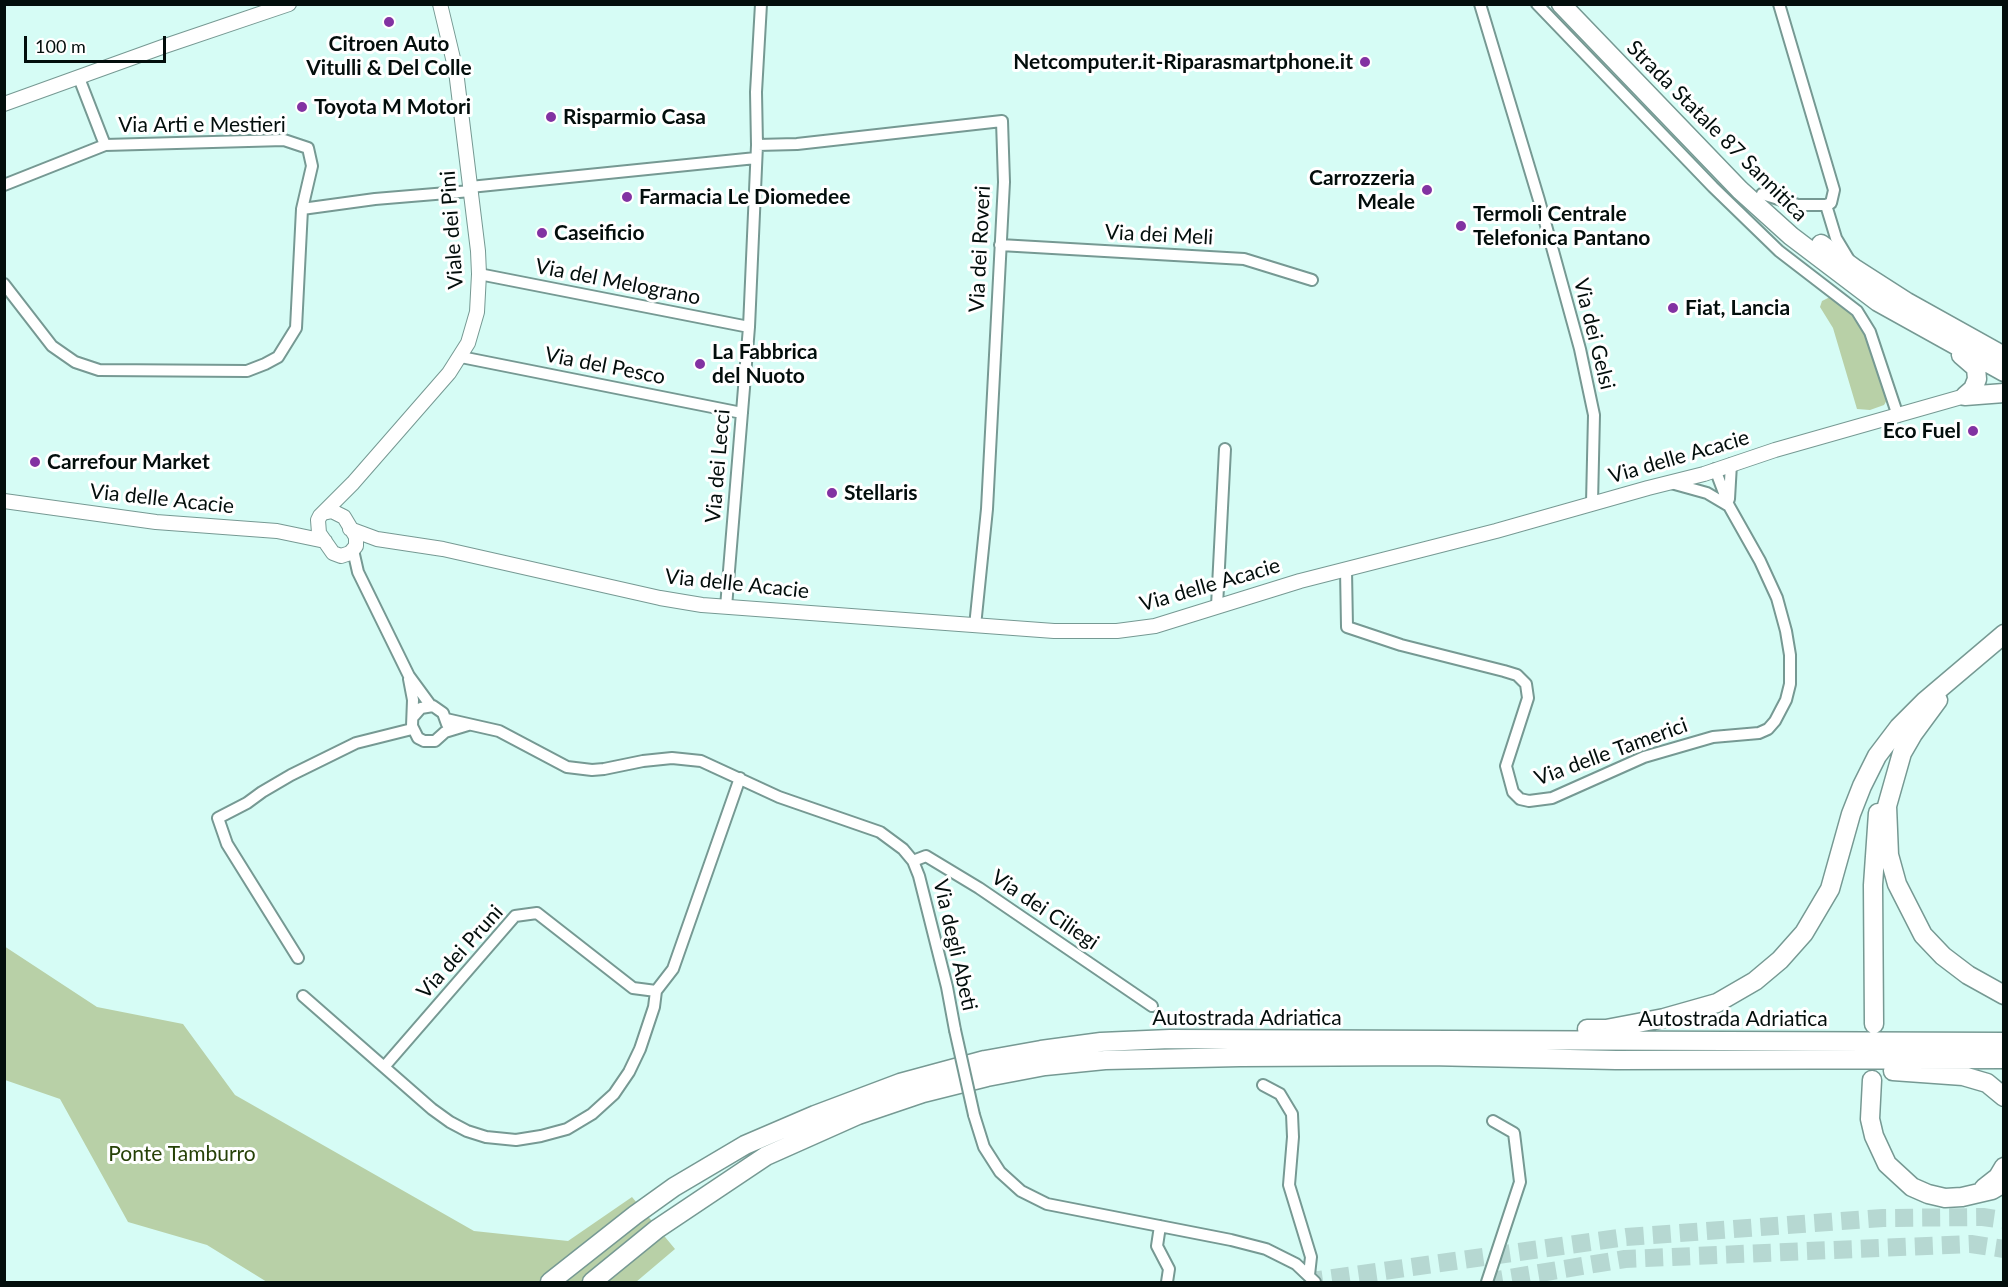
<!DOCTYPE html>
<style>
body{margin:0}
#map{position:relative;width:2008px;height:1287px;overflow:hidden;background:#d6fcf5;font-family:Lato,sans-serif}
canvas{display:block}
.frame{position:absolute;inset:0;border:6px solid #030e0c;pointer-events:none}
.scale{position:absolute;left:24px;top:36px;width:142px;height:27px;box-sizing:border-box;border:3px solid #030e0c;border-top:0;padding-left:8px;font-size:18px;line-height:21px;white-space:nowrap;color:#030e0c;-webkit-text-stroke:4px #fff;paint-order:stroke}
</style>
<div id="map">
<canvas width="2008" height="1287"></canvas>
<div class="frame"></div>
<div class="scale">100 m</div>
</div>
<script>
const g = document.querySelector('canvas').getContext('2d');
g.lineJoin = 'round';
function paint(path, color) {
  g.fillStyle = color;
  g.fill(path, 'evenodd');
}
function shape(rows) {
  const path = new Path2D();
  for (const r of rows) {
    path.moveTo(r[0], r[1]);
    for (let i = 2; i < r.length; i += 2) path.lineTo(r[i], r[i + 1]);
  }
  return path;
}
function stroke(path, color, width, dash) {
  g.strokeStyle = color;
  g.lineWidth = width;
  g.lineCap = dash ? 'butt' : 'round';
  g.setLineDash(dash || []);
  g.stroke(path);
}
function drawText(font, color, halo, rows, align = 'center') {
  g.font = font + ' Lato,sans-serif';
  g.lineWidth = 6;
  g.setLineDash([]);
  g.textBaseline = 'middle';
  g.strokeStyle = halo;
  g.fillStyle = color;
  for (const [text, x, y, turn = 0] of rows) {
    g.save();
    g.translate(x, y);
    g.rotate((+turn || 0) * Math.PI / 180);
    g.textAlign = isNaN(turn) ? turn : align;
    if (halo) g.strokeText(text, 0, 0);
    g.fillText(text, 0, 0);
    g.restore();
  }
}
paint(shape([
 [1828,298,1834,298,1858,318,1865,330,1887,400,1884,405,1870,410,1857,409,1833,328,1820,307,1822,301],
 [4,946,97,1007,183,1024,235,1095,474,1231,568,1241,632,1197,675,1249,636,1282,267,1282,207,1245,128,1222,60,1099,5,1080]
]), '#b8d0a7');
stroke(shape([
 [1305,1282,1626,1237,1883,1218,1983,1217,2004,1220],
 [1485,1282,1625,1259,1971,1244,2004,1249]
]), '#b6d8d2', 18, [18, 9]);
const street = shape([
 [1480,4,1539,200,1580,349,1594,415,1592,503],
 [1537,4,1713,187,1779,251,1857,311,1870,332,1898,416],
 [1779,4,1834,190,1831,203,1826,205],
 [79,78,105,145],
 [757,145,797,144,1002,121,1004,182,987,509,975,626],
 [4,185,105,145,284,140,308,148,312,166,302,209,296,328,278,357,265,364,247,371,99,370,75,362,52,346,4,284],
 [470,187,756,158],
 [1762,194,1798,205,1826,205],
 [1826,205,1836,238,1848,258],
 [302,209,375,199,471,191],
 [1000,245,1244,259,1312,280],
 [479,274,749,327],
 [461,357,742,413],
 [1671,483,1707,493,1729,506],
 [1729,499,1731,464],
 [353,550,358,572,409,676,431,706],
 [1346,570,1347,627,1401,645,1504,671,1517,675,1526,684,1528,698,1506,766,1513,792,1520,799,1529,801,1552,798,1644,757,1713,737,1759,733,1768,729,1775,721,1786,700,1790,684,1790,655,1786,631,1777,598,1760,561,1729,506,1715,469],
 [1217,606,1225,449],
 [726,607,749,327,757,145,756,92,761,4],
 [409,679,413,700,412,726,418,738,424,741,435,741,445,732,468,725],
 [414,716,421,708,433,706,443,713,447,724],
 [446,719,499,731,567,767,592,770,604,769,643,761,672,758,701,761,779,797,880,832,903,849,913,861,919,876,947,987,955,1030],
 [913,861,926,856,979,888,1152,1006],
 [298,958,227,844,218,818,247,803,262,792,291,775,356,743,412,729],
 [303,996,384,1067,515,916,537,913,633,988,656,991,673,969,740,778],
 [384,1067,432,1109,450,1122,467,1131,486,1137,516,1140,541,1136,567,1129,592,1114,614,1094,629,1072,640,1049,654,1007,656,991],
 [1263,1085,1280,1094,1292,1114,1293,1137,1289,1185,1311,1257,1309,1275],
 [974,1115,984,1147,1000,1172,1021,1191,1047,1204,1231,1240,1266,1249,1296,1264,1315,1282],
 [1160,1226,1157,1246,1169,1269,1167,1282],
 [1487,1282,1520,1182,1514,1133,1493,1121]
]);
const secondary = shape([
 [4,104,165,46,289,4],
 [4,501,156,522,277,531,325,541],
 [323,513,332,511,344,517,356,537,356,546,350,553,341,556,333,553,319,533,318,520,320,516,353,483,449,373,468,343,477,312,479,274,478,251,456,71,440,4],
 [350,529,377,539,443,549,660,598,702,605,1054,631,1117,631,1155,626,1300,581,1496,531,1648,488,1704,474,1775,450,1965,396]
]);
const highway = shape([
 [1561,4,1740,190,1791,236,1878,302,2004,372],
 [1821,244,1854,268,1907,302,2004,356],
 [1961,355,1976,368,1977,379,1973,389,1965,396],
 [1965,396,2004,393],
 [1938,700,1913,734,1902,753,1887,806,1889,855,1897,884,1923,935,1943,956,1968,975,2004,995],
 [1874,1024,1873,885,1878,813],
 [1587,1029,1606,1029,1664,1018,1717,1003,1755,981,1780,960,1804,933,1830,889,1851,814,1862,786,1877,756,1899,727,1925,701,2004,634],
 [1893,1071,1963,1076,1987,1083,2004,1097],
 [1872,1080,1870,1119,1874,1136,1887,1164,1912,1187,1928,1194,1945,1198,1962,1197,1992,1190,2004,1183],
 [1984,1188,1998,1177,2004,1167],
 [550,1282,635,1215,674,1187,745,1145,815,1115,900,1083,985,1060,1041,1050,1101,1042,1170,1039,2004,1042],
 [592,1282,657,1229,766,1156,858,1115,923,1093,987,1077,1045,1066,1105,1060,1240,1057,1428,1056,1616,1060,2004,1059]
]);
stroke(street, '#769993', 14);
stroke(secondary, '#769993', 16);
stroke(highway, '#769993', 21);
stroke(street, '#fff', 10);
stroke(secondary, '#fff', 14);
stroke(highway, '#fff', 18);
const streetBridge = shape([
 [955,1030,974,1115]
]);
stroke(streetBridge, '#769993', 14, []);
stroke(streetBridge, '#fff', 10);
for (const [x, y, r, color] of [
 [389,22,6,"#8232a2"],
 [1365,62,6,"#8232a2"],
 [302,107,6,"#8232a2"],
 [551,117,6,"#8232a2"],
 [1427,190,6,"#8232a2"],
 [627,197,6,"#8232a2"],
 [1461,226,6,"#8232a2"],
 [542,233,6,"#8232a2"],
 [1673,308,6,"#8232a2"],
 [700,364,6,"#8232a2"],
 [1973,431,6,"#8232a2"],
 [35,462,6,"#8232a2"],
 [832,493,6,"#8232a2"]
]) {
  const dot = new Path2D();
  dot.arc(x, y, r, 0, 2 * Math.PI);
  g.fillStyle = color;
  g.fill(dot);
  stroke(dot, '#fff', 2);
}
drawText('bold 21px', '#030e0c', '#fff', [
 ["Citroen Auto",389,44,"center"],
 ["Vitulli & Del Colle",389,68,"center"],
 ["Netcomputer.it-Riparasmartphone.it",1353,62,"right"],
 ["Toyota M Motori",314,107],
 ["Risparmio Casa",563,117],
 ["Carrozzeria",1415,178,"right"],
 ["Meale",1415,202,"right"],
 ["Farmacia Le Diomedee",639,197],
 ["Termoli Centrale",1473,214],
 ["Telefonica Pantano",1473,238],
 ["Caseificio",554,233],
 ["Fiat, Lancia",1685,308],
 ["La Fabbrica",712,352],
 ["del Nuoto",712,376],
 ["Eco Fuel",1961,431,"right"],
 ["Carrefour Market",47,462],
 ["Stellaris",844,493]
], 'left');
drawText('21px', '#030e0c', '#fff', [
 ["Via Arti e Mestieri",202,125],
 ["Strada Statale 87 Sannitica",1717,131,45],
 ["Viale dei Pini",452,230,-94],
 ["Via dei Meli",1159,235,3],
 ["Via dei Roveri",980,249,-87],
 ["Via del Melograno",618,282,11],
 ["Via dei Gelsi",1594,334,76],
 ["Via del Pesco",605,366,11],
 ["Via delle Acacie",1679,457,-16],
 ["Via dei Lecci",718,466,-85],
 ["Via delle Acacie",162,499,6],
 ["Via delle Acacie",737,584,6],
 ["Via delle Acacie",1210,585,-16],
 ["Via delle Tamerici",1611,752,-20],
 ["Via dei Ciliegi",1045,910,34],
 ["Via degli Abeti",955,945,77],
 ["Via dei Pruni",460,952,-48],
 ["Autostrada Adriatica",1247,1018],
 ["Autostrada Adriatica",1733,1019]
]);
drawText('21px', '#264107', '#fff', [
 ["Ponte Tamburro",182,1154]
]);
</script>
